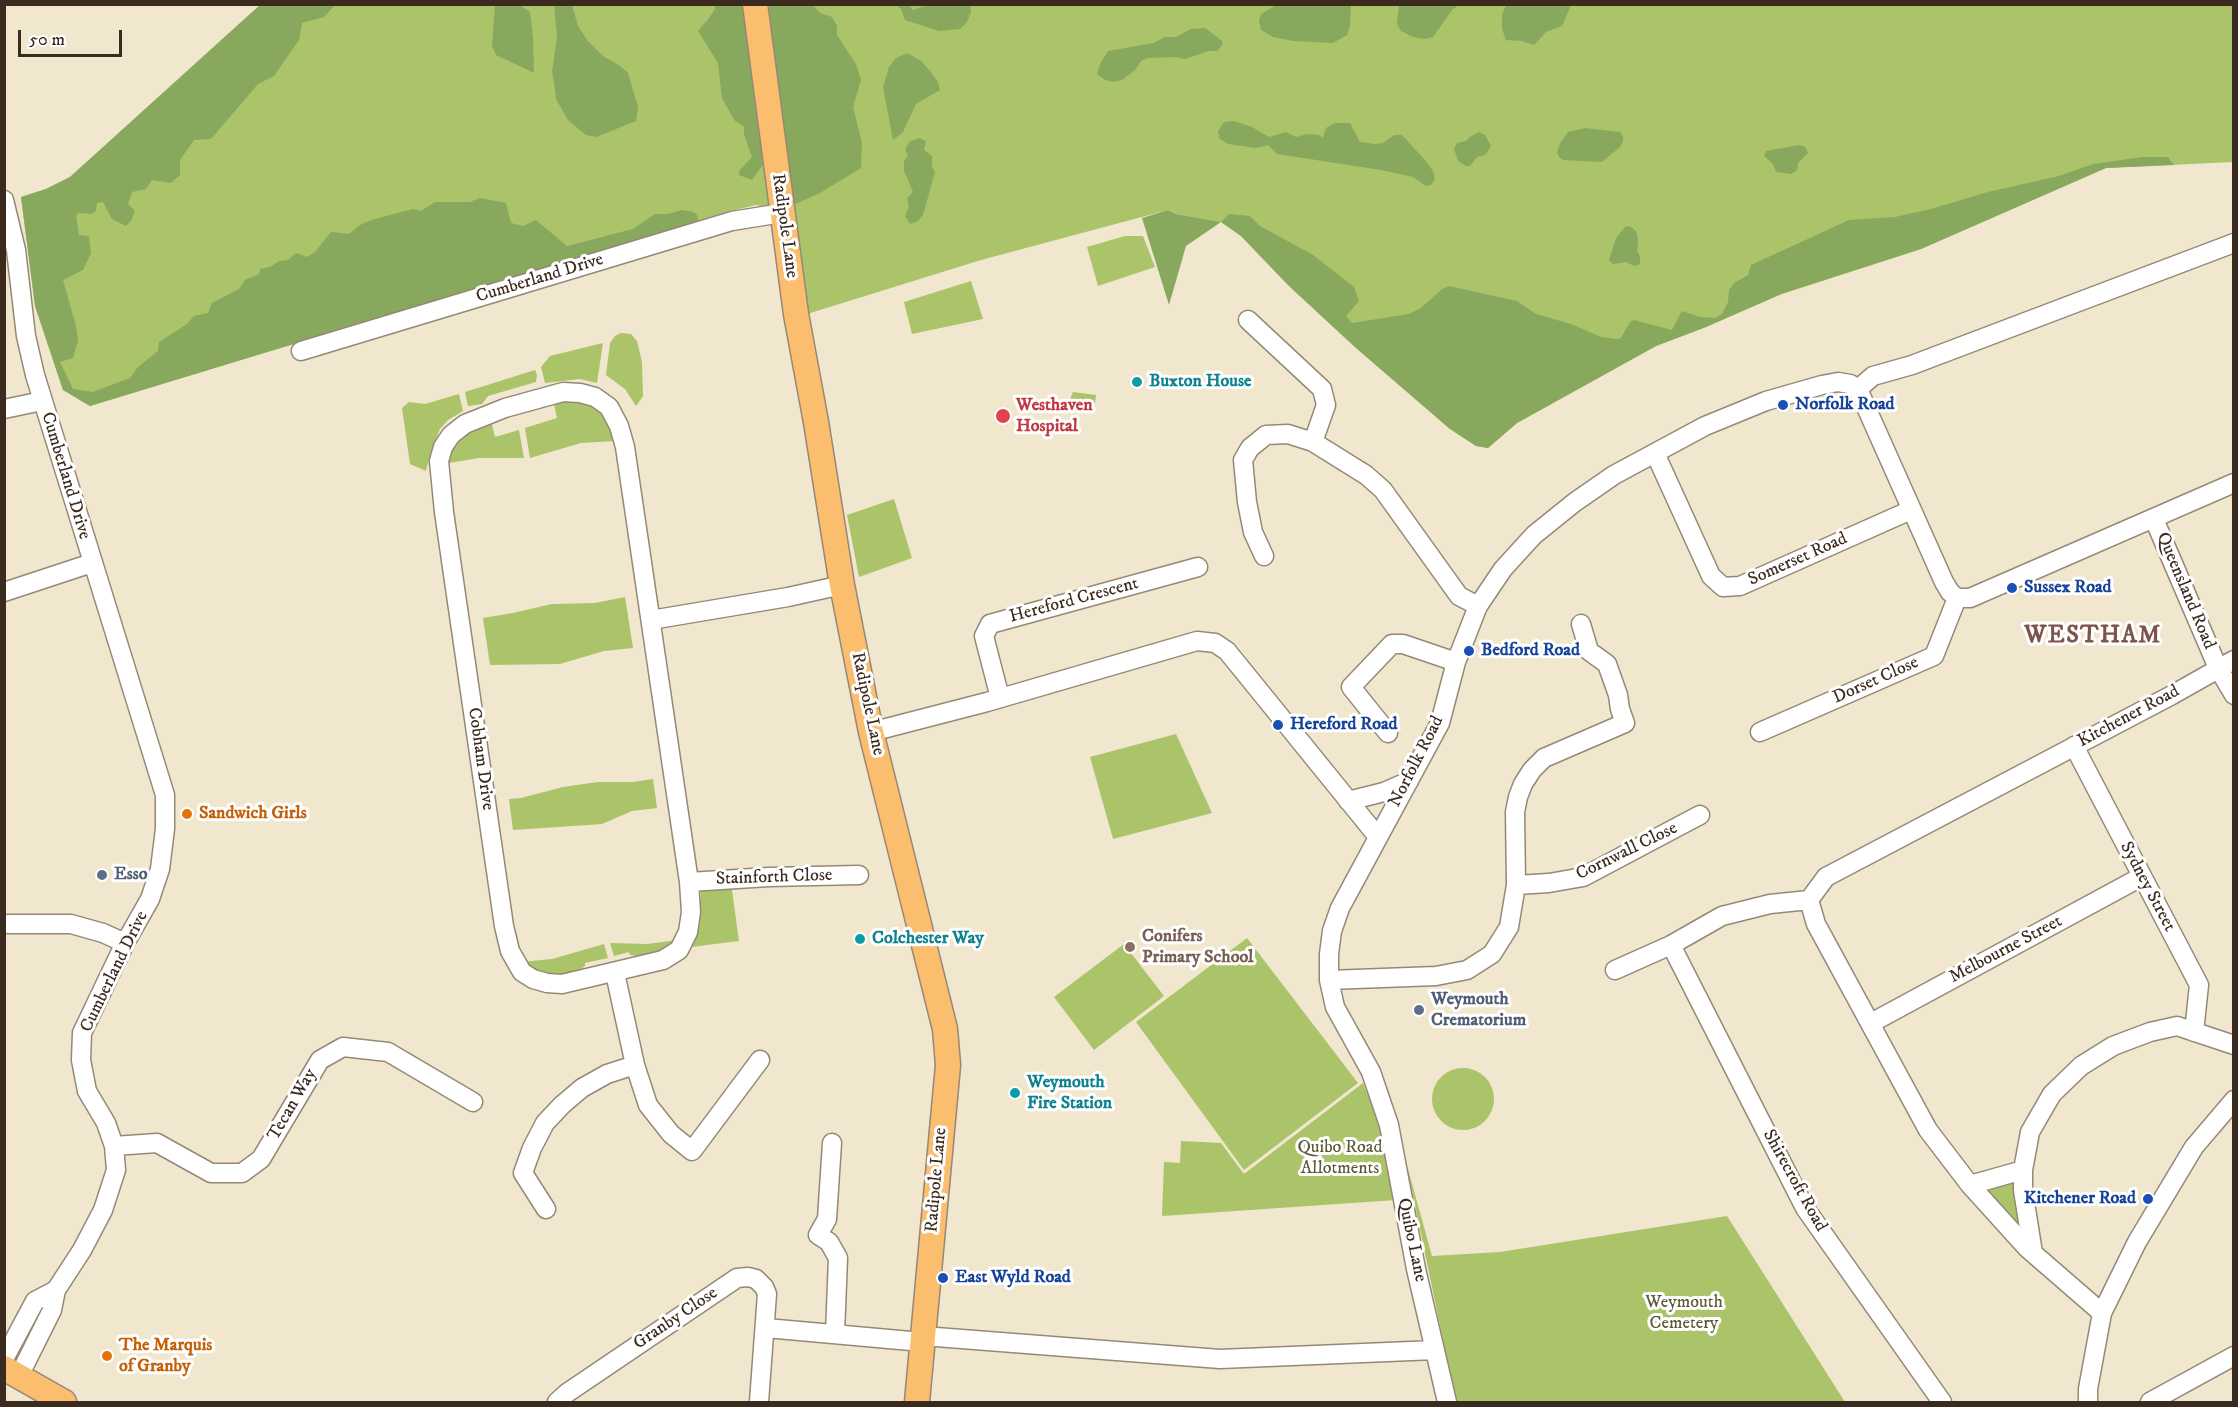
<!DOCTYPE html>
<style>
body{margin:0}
#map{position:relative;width:2238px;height:1407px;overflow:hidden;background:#f0e7ce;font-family:"IM FELL DW Pica",serif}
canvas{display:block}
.frame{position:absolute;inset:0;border:6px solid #3b2a1e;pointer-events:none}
.scale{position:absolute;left:18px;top:30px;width:104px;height:27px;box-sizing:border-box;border:3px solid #3b2a1e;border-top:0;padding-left:8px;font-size:18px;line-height:21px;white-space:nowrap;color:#3b2a1e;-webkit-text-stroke:4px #fff;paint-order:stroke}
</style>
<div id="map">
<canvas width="2238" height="1407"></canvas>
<div class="frame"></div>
<div class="scale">50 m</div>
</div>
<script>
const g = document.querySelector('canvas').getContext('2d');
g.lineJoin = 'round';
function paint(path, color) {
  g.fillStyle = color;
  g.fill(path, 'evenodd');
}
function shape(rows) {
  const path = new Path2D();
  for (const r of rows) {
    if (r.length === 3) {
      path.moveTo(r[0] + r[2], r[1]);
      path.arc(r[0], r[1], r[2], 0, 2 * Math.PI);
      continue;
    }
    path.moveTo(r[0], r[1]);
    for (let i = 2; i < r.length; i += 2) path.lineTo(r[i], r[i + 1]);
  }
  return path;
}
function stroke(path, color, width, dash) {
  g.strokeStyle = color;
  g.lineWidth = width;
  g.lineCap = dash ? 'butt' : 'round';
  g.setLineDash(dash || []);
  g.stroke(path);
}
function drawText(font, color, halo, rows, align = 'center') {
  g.font = font + ' "IM FELL DW Pica",serif';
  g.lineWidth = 6;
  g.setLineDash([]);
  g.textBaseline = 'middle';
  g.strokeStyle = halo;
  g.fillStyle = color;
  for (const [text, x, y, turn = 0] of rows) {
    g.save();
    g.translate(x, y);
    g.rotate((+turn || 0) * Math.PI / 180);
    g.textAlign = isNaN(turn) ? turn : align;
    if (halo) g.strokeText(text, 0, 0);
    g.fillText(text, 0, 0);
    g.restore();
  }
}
paint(shape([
 [260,5,2233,5,2233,162,2106,168,1921,249,1782,294,1706,327,1656,346,1517,423,1488,448,1476,446,1450,429,1356,348,1289,286,1241,236,1221,222,1176,214,1168,210,981,260,804,315,790,211,756,205,726,212,90,406,63,390,35,306,21,197,46,189,70,177],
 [1125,236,1143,236,1155,267,1098,286,1087,247],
 [971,281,983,319,912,334,904,302],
 [621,333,631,334,637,341,642,362,643,396,636,406,625,389,606,375,610,343,615,336],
 [603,343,597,383,580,379,545,383,541,367,550,356],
 [535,370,537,375,536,382,488,396,482,404,468,406,465,392],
 [1073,392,1096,395,1095,403,1090,406,1068,412,1066,409],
 [459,394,463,411,448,420,440,429,431,451,426,471,410,464,402,408,409,402,425,404],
 [585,399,609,418,615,441,581,443,530,458,525,428,557,418,553,400],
 [487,422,492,425,495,437,519,430,524,458,479,458,449,463,449,454,463,433],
 [894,499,912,558,859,577,847,515],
 [625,597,633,648,604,651,560,664,490,665,483,618,513,613,552,604,595,603],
 [1176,734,1212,813,1113,839,1090,757],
 [653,779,657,808,632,811,602,824,513,830,509,799,521,798,563,787,598,782,633,782],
 [731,883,739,941,691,947,690,944,696,937,700,924,701,888],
 [1247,938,1358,1083,1244,1170,1136,1022],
 [677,940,664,951,643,957,630,955,629,952,614,956,610,943,647,944],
 [604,944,608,958,585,963,585,966,570,977,559,978,534,971,522,962,552,959],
 [1124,944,1164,996,1094,1050,1054,997],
 [1463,1099,31],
 [1363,1083,1380,1126,1396,1200,1162,1216,1164,1162,1180,1163,1181,1141,1221,1143,1244,1174],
 [1406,1162,1432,1256,1500,1252,1727,1216,1845,1402,1456,1402],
 [2013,1173,2023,1224,2019,1230,1975,1190]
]), '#abc369');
paint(shape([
 [336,4,324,17,302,23,299,40,274,76,258,84,211,139,194,140,180,160,180,175,171,183,152,180,146,189,132,192,128,204,135,211,131,221,126,226,112,219,103,202,97,203,96,211,92,214,79,213,76,215,79,235,89,236,91,253,83,270,63,280,76,326,78,340,73,358,60,362,73,389,93,392,130,378,138,367,158,351,159,342,187,324,194,316,208,313,212,303,239,289,245,280,259,274,260,269,270,267,279,261,288,260,296,253,307,257,315,252,331,232,349,234,360,225,371,220,413,209,421,211,435,202,470,202,480,198,506,203,511,223,523,226,536,220,567,246,633,229,655,214,668,214,682,210,694,212,697,215,698,221,90,406,63,390,35,306,21,197,46,189,70,177,260,5],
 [495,5,520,5,530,12,533,37,534,73,496,55,492,46],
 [554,5,572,5,578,26,588,41,603,56,619,65,628,73,638,107,636,121,596,137,586,135,568,120,556,99,554,82,552,72,557,37],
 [715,5,744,5,755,107,765,162,752,180,739,175,739,171,752,157,744,134,744,127,734,120,722,98,718,63,698,31,709,18,715,9],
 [763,5,813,5,820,13,832,17,837,26,837,35,856,64,861,80,853,107,862,143,861,168,820,193,793,205],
 [896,5,909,5,913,10,928,5,970,5,971,12,967,22,960,29,939,31,905,20,901,9],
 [1351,5,1350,26,1347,35,1333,43,1293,41,1273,37,1261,30,1259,21,1261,14,1276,5],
 [1399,5,1399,4,1459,5,1452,10,1433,37,1425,39,1413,37,1401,31,1397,24],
 [1506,5,1506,4,1571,5,1562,26,1546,32,1534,45,1522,41,1506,40,1502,29,1502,15],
 [1205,28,1221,40,1223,44,1217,51,1209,51,1185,59,1176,57,1148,58,1141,61,1135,70,1122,80,1114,82,1105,80,1097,74,1101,62,1108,51,1154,43,1165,37,1176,37,1191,29],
 [907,53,921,61,930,71,938,82,940,90,916,104,903,132,893,140,883,87,889,67,896,58],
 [1234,121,1252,127,1269,137,1286,132,1296,137,1307,134,1319,135,1323,138,1326,128,1335,123,1350,123,1360,142,1375,144,1383,143,1394,135,1402,135,1424,159,1433,171,1435,179,1431,185,1426,186,1413,177,1381,170,1277,154,1268,145,1256,148,1228,144,1219,138,1218,131,1224,122],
 [1585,128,1620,132,1623,136,1623,141,1620,147,1602,162,1563,160,1559,157,1557,153,1560,143,1568,132],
 [1479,132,1485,135,1491,146,1485,155,1477,157,1470,166,1466,166,1458,161,1454,149,1457,143,1466,141,1471,136],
 [919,138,926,141,924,150,932,156,932,166,935,172,923,215,918,221,910,224,905,216,909,207,907,198,913,192,904,171,904,161,908,155,905,150,909,142],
 [1799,145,1805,147,1808,153,1798,163,1797,170,1791,174,1776,172,1773,164,1764,156,1766,151],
 [2143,157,2168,157,2174,165,2106,168,1921,249,1781,294,1706,327,1656,346,1517,423,1488,448,1476,446,1450,429,1356,348,1289,286,1241,236,1221,222,1186,246,1169,305,1142,218,1168,210,1176,214,1221,222,1229,214,1250,216,1260,226,1313,255,1354,287,1359,301,1346,316,1352,323,1409,314,1421,308,1442,289,1449,286,1517,301,1536,314,1571,324,1601,337,1617,339,1621,338,1630,322,1634,320,1672,330,1682,311,1700,317,1715,318,1722,314,1728,302,1729,290,1734,283,1748,275,1751,265,1849,220,1895,217,1931,209,1988,192,2059,176,2093,164],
 [1626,226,1631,227,1636,231,1638,239,1637,251,1640,256,1640,264,1634,266,1626,262,1613,264,1609,260,1616,238]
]), '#88a95d');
const minor = shape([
 [4,200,16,250,26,336,35,375,165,795,165,829,160,869,150,899,125,943,82,1033,81,1060,87,1091,106,1123,114,1146,116,1170,103,1210,82,1250,56,1290,52,1310,19,1376],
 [1248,320,1322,389,1326,405,1313,442],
 [301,351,732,221,782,213],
 [1858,389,1944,582,1950,592,1957,598,1970,598,2234,483],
 [1858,389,1873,376,1912,365,2234,243],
 [563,392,580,393,595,397,609,407,619,426,625,447,689,882,691,912,688,932,679,950,663,960,562,984,547,983,533,979,522,972,510,951,504,926,444,512,439,461,443,447,451,435,465,424,505,408,563,392],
 [4,409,42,401],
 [1655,453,1711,576,1723,587,1740,586,1911,510],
 [2154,519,2218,668,2234,695],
 [1264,556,1253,532,1247,502,1243,460,1250,448,1266,435,1288,434,1313,442,1366,475,1383,490,1459,596,1478,606],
 [4,592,92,563],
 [651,620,788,597,842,585],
 [1000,698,984,636,990,624,1198,567],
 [871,732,987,702,1197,641,1215,643,1227,651,1378,837],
 [1760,732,1934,656,1957,598],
 [1388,733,1351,687,1392,644,1403,644,1456,662],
 [2074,746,2199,985,2194,1032],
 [1348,801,1384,792,1409,781],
 [689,882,769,877,859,875],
 [1516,885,1549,883,1583,877,1700,815],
 [1809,900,1816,924,1928,1130,1970,1185,2027,1248,2102,1313],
 [1809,900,1826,877,2172,695,2234,660],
 [4,924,71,924,103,933,125,943],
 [1671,945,1805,1208,1942,1402],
 [1615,970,1671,945,1722,916,1770,904,1809,900],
 [615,973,635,1065,648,1105,671,1134,692,1151,760,1060],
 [1329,980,1436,976,1467,970,1492,954,1509,927,1516,885,1515,812,1518,797,1523,784,1532,770,1544,758,1625,723,1620,709,1618,695,1607,664,1589,651,1581,624],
 [1871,1023,2141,877],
 [832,1143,827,1219,818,1235,829,1242,838,1258,835,1334],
 [114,1146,157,1143,211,1173,242,1173,261,1159,320,1060,343,1047,388,1052,473,1102],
 [1970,1185,2023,1170],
 [546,1209,523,1173,532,1148,545,1123,562,1105,582,1088,607,1074,635,1065],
 [2033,1253,2023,1190,2023,1170,2030,1132,2052,1094,2081,1066,2113,1046,2150,1032,2177,1026,2234,1045],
 [766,1328,922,1342],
 [923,1336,1220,1359,1435,1350],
 [4,1359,35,1301,56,1290],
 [557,1402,567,1393,737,1278,748,1277,756,1279,764,1287,767,1294,759,1402],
 [1447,1402,1416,1269,1389,1125,1371,1072,1335,1007,1329,980,1329,954,1332,931,1340,908,1440,723,1456,662,1478,606,1503,569,1534,535,1575,502,1614,475,1705,426,1766,401,1822,385,1838,382,1850,384,1858,389],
 [2088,1402,2088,1389,2102,1313,2137,1242,2194,1147,2234,1100],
 [2150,1402,2234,1356]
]);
const major = shape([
 [755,4,796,314,816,422,842,585,871,732,945,1029,948,1065,917,1402],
 [4,1368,64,1402]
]);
stroke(minor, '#968876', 21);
stroke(major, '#968876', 27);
stroke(minor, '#fff', 18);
stroke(major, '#fbbd6e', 24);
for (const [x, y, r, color] of [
 [1137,382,6,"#0f9aa8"],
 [1783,405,6,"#1a4fb4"],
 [1003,416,8,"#e0444e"],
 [2012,588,6,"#1a4fb4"],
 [1469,651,6,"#1a4fb4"],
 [1278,725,6,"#1a4fb4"],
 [187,814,6,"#e8710a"],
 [102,875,6,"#5c6f8a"],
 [860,939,6,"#0f9aa8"],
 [1130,947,6,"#8d6e63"],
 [1419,1010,6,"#5c6f8a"],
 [1015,1093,6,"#0f9aa8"],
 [2148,1199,6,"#1a4fb4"],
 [943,1278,6,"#1a4fb4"],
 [107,1356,6,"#e8710a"]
]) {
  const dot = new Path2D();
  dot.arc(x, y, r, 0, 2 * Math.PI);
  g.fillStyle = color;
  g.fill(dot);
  stroke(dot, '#fff', 2);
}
drawText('18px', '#3b2a1e', '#fff', [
 ["Radipole Lane",784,226,82],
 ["Cumberland Drive",540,279,-17],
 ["Cumberland Drive",65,476,73],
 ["Somerset Road",1798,560,-24],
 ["Queensland Road",2185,591,67],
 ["Hereford Crescent",1074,601,-15],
 ["Dorset Close",1876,681,-24],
 ["Radipole Lane",867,704,78],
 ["Kitchener Road",2129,717,-28],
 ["Cobham Drive",480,759,82],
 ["Norfolk Road",1417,762,-63],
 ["Cornwall Close",1627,852,-26],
 ["Stainforth Close",774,878,-2],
 ["Sydney Street",2147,887,62],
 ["Melbourne Street",2006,950,-28],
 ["Cumberland Drive",115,972,-64],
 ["Tecan Way",293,1105,-60],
 ["Radipole Lane",937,1180,-85],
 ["Shirecroft Road",1794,1181,61],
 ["Quibo Lane",1411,1240,78],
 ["Granby Close",676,1319,-34]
]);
drawText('bold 18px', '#0d838f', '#fff', [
 ["Buxton House",1149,382],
 ["Colchester Way",872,939],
 ["Weymouth",1027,1083],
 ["Fire Station",1027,1104]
], 'left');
drawText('bold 18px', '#164399', '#fff', [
 ["Norfolk Road",1795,405],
 ["Sussex Road",2024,588],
 ["Bedford Road",1481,651],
 ["Hereford Road",1290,725],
 ["Kitchener Road",2136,1199,"right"],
 ["East Wyld Road",955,1278]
], 'left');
drawText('bold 18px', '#be3a42', '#fff', [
 ["Westhaven",1016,406],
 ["Hospital",1016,427]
], 'left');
drawText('bold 18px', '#c56008', '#fff', [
 ["Sandwich Girls",199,814],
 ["The Marquis",119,1346],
 ["of Granby",119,1367]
], 'left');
drawText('bold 18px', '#4e5e75', '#fff', [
 ["Esso",114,875],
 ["Weymouth",1431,1000],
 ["Crematorium",1431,1021]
], 'left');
drawText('bold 18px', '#785e54', '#fff', [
 ["Conifers",1142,937],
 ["Primary School",1142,958]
], 'left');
drawText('18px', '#5d5834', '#fff', [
 ["Quibo Road",1340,1148],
 ["Allotments",1340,1169],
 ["Weymouth",1684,1303],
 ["Cemetery",1684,1324]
]);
g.letterSpacing = '1.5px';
drawText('bold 24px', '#7d534a', '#fff', [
 ["WESTHAM",2093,637]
]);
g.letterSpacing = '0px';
</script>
